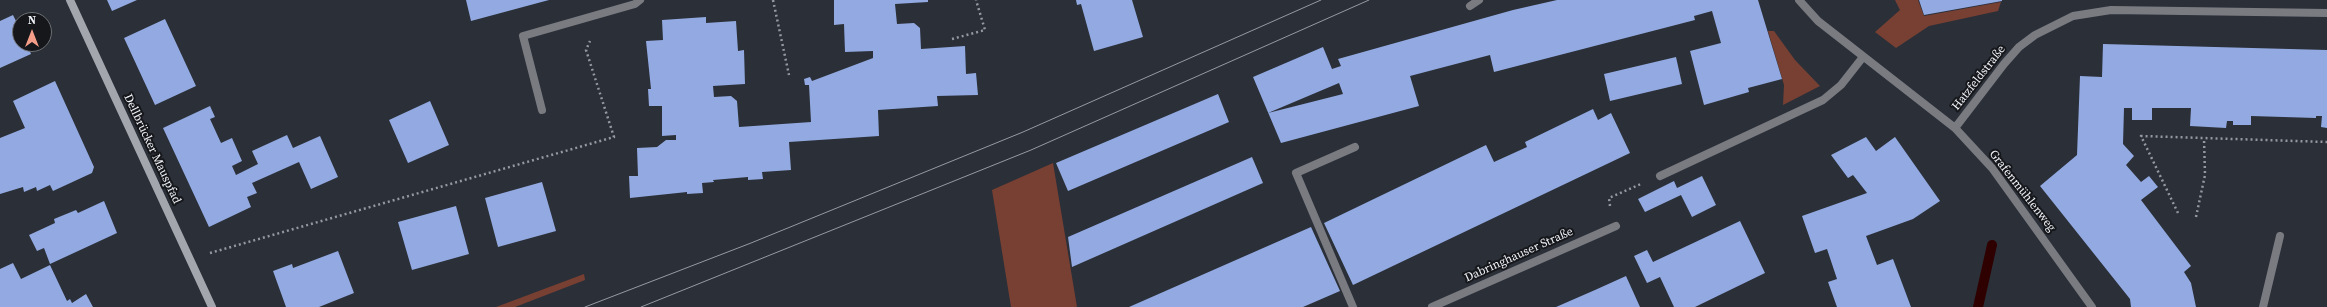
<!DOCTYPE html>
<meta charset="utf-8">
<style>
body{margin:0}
#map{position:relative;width:2327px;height:307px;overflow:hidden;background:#2b2f38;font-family:"Source Serif 4",serif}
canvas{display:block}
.north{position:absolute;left:12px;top:12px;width:40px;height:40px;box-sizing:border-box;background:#15171b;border:1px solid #6d6f74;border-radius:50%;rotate:0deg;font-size:11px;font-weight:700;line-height:16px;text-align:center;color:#f0f3f9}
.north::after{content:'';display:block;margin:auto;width:14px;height:18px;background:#f49e89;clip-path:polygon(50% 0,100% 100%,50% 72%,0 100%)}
</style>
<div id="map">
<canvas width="2327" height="307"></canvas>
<div class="north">N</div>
</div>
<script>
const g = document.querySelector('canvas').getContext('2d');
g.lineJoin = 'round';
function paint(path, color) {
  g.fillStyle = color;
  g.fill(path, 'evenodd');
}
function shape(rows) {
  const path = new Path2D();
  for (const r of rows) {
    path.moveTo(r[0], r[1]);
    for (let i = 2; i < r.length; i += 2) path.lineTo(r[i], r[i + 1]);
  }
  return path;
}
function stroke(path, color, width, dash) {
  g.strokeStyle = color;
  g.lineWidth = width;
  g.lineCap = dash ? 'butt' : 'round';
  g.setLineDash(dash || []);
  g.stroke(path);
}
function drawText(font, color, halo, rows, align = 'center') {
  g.font = font + ' "Source Serif 4",serif';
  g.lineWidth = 4;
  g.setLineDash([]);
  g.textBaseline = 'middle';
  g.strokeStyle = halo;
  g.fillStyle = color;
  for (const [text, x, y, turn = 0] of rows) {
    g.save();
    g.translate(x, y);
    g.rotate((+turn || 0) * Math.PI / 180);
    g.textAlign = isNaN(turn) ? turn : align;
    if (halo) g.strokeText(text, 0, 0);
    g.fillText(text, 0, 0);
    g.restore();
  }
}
paint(shape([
 [1895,0,1918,0,1924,16,2001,2,1998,11,1929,26,1896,48,1875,32,1900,10],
 [1768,31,1774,31,1795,60,1820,86,1783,105,1784,85],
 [1053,163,1077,307,1011,307,992,190],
 [584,274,585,280,515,307,496,307]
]), '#784033');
stroke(shape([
 [1978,307,1992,245]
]), '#2e0000', 10);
paint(shape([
 [107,0,137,0,112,11],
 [466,0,549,0,471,21],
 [834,0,928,0,928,2,895,4,897,24,914,23,920,28,921,49,965,46,966,74,976,73,978,95,937,96,938,106,878,110,879,136,789,142,791,170,762,172,763,179,748,180,748,177,713,180,714,182,702,183,703,193,687,194,687,192,630,198,629,176,638,176,637,148,657,147,666,140,676,140,676,135,662,136,662,106,649,106,648,89,651,89,646,41,663,40,662,20,706,17,706,23,736,21,738,51,744,50,745,84,713,86,714,97,731,96,737,101,739,127,811,122,809,85,805,85,804,79,810,77,812,81,873,58,873,51,845,52,844,24,834,25],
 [1076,0,1132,0,1143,37,1094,51,1081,4,1077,5],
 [1557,0,1758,0,1782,79,1748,88,1749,92,1704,105,1690,51,1721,43,1712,11,1694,16,1695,20,1494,72,1490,55,1410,76,1419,106,1281,143,1253,77,1323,47,1332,69,1341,66,1338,59,1513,10],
 [1339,83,1343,94,1268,113],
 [1919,0,2002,0,2002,1,1924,15],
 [13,15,20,29,20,44,27,44,31,54,0,68,0,21],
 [165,19,196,86,155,105,124,38],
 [2103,44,2327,50,2327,128,2321,127,2322,116,2316,116,2316,118,2251,116,2251,125,2233,125,2233,121,2227,121,2226,128,2190,126,2191,108,2152,108,2152,120,2132,120,2132,108,2124,108,2123,144,2134,156,2126,165,2141,182,2149,176,2158,187,2141,200,2191,266,2184,272,2191,283,2196,307,2131,307,2130,299,2040,186,2077,155,2080,76,2102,77],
 [1676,57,1682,84,1610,101,1604,74],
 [55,81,94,167,92,173,53,191,50,185,37,191,36,187,24,192,23,187,0,194,0,138,25,128,13,101],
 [1218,94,1229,122,1068,191,1056,163],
 [430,101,449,145,408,163,389,120],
 [210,106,215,117,210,119,221,143,232,138,242,161,232,166,236,175,258,164,252,151,287,135,293,148,320,136,338,177,311,189,299,162,252,183,257,193,247,197,251,207,209,227,163,128],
 [1593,109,1598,120,1611,113,1630,153,1353,285,1324,223,1486,145,1494,162,1527,147,1525,142],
 [1866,137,1876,151,1895,137,1940,201,1913,219,1866,236,1877,265,1893,259,1911,307,1837,307,1828,282,1837,279,1827,249,1815,253,1802,216,1867,193,1853,175,1848,178,1831,155],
 [1252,157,1263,183,1072,267,1068,237],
 [1702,176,1716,205,1692,217,1681,195,1645,212,1638,199,1674,181,1677,188],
 [542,182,556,231,498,247,485,198],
 [104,201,117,233,50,264,44,248,37,251,29,235,55,223,54,219,76,210,78,213],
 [456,206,469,254,412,270,398,222],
 [1740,221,1765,273,1695,307,1674,307,1660,277,1647,283,1634,256,1647,250,1653,262],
 [1311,227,1340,291,1303,307,1129,307],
 [338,251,354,293,319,307,286,307,273,271,292,264,293,268],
 [13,263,21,279,50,265,67,301,70,299,72,303,86,294,93,307,0,307,0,269],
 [1626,276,1640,307,1556,307,1595,290]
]), '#92aae1');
stroke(shape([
 [773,0,789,75],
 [952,39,985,30,976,0],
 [1610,206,1609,198,1641,184],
 [2178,213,2141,136,2327,142],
 [2196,217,2205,175,2204,138],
 [210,253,614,137,586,50,590,41]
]), '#9598a0', 2.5, [2, 3]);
stroke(shape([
 [1470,6,1479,0],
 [542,110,523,36,635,4,640,0],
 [1353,307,1296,173,1355,147],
 [2263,307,2280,236]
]), '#797b80', 8);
stroke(shape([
 [1799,0,1818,21,1955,128,1992,168,2092,307],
 [1955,128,2004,64,2019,47,2035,35,2073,16,2111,10,2327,13],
 [1660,176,1823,100,1841,85,1863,57],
 [1432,307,1616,226]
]), '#797b80', 8);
stroke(shape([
 [70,0,212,307]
]), '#a3a6ad', 8);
stroke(shape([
 [585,307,751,243,1023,132,1321,0],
 [641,307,1031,150,1369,0]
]), '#979aa2', 1);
drawText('12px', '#f0f3f9', '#15171b', [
 ["Hatzfeldstraße",1979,78,-52],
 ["Dellbrücker Mauspfad",152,149,65],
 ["Grafenmühlenweg",2022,191,52],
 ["Dabringhauser Straße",1519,255,-24]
]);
</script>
